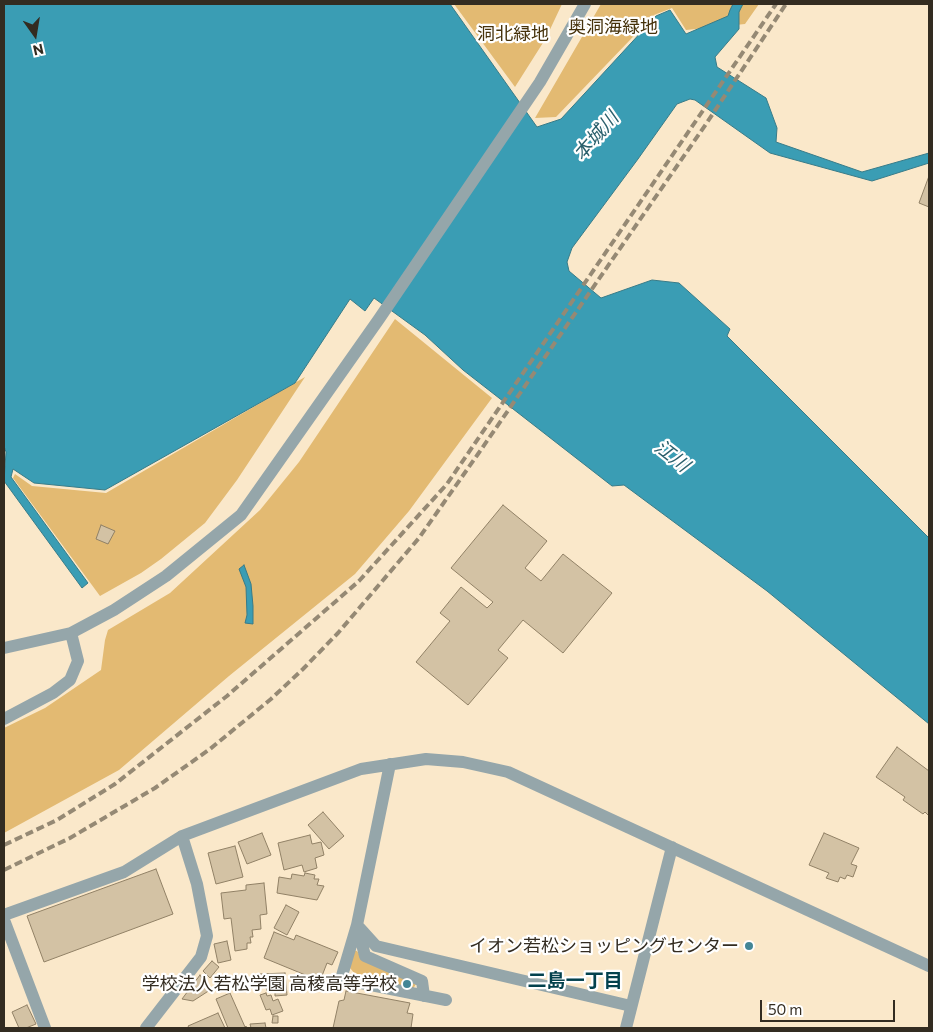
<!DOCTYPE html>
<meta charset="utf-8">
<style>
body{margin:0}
#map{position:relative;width:933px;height:1032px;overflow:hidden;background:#fae8ca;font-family:Commissioner,sans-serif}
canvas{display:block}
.frame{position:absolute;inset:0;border:5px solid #332c21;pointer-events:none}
.north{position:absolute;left:10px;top:10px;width:50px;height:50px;-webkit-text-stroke:4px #fff;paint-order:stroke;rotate:167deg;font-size:14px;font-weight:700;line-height:20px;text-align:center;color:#332c21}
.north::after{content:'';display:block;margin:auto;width:18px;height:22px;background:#332c21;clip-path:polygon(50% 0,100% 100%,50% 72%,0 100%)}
.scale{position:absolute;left:760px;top:1000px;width:135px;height:22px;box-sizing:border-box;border:2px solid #332c21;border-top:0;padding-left:6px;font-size:15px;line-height:18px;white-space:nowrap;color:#332c21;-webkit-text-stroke:4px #fff;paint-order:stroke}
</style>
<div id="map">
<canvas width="933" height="1032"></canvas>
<div class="frame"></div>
<div class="north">N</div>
<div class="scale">50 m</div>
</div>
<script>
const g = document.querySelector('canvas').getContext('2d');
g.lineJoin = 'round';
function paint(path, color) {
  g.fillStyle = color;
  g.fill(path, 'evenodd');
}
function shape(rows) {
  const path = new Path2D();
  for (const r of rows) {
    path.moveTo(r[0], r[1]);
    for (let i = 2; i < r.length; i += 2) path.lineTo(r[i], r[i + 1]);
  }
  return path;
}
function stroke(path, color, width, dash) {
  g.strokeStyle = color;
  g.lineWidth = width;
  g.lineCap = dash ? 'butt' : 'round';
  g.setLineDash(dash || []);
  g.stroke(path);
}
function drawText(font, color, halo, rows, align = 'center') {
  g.font = font + ' Commissioner,"Noto Sans JP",sans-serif';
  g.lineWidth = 4.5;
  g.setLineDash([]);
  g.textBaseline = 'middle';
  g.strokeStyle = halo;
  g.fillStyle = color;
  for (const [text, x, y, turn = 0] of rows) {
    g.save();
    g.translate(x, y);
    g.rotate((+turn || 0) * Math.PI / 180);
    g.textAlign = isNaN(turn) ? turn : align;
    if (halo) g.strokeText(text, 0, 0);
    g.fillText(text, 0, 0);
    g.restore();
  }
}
paint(shape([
 [454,4,562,4,546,38,515,87],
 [601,4,759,4,745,24,686,30,672,8,654,15,556,117,535,118],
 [395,319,492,398,409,511,355,574,229,676,119,770,4,833,4,728,45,708,101,670,105,640,108,630,170,593,260,510,299,462],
 [305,377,237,480,205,523,161,559,141,573,100,596,13,478,15,474,32,486,106,493],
 [353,950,357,951,363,960,416,984,413,989,355,974,350,968]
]), '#e3ba72');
const water = shape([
 [4,4,450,4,537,127,561,119,656,16,670,10,686,34,728,16,730,10,733,4,743,4,739,12,739,29,715,57,717,67,766,98,777,128,776,142,862,172,929,153,929,163,872,181,770,153,695,100,690,99,677,104,638,159,572,248,567,262,569,271,601,298,652,280,679,283,730,329,727,336,929,538,929,724,767,591,624,485,612,486,463,370,425,335,374,298,365,311,350,299,295,383,105,490,34,483,13,469,11,477,88,583,82,588,4,481,6,452,4,446,4,4],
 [244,565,251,584,253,606,253,624,245,623,247,615,246,587,239,569,244,565]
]);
paint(water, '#3a9db4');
stroke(water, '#387b88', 1);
const building = shape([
 [929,176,929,207,919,203,929,176],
 [503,505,547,541,525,568,541,581,563,554,612,593,563,653,523,620,498,650,508,658,468,705,416,662,450,621,440,613,461,587,487,608,493,602,451,568,503,505],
 [101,525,115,531,108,544,96,539,101,525],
 [897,747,929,771,929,816,925,812,923,814,903,800,905,797,876,777,897,747],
 [323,812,344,836,329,849,308,825,323,812],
 [262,833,271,855,247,864,238,842,262,833],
 [824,833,859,848,851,864,857,866,853,877,847,875,845,879,840,877,838,882,826,878,829,873,809,865,824,833],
 [310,835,312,844,321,842,324,855,315,858,317,868,304,872,302,865,284,870,278,843,310,835],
 [235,846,243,877,216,884,208,853,235,846],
 [156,869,173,914,44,962,27,916,156,869],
 [305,873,315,875,314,879,319,879,317,885,324,886,317,900,277,893,279,877,291,879,292,874,304,876,305,873],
 [264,883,267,914,260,915,261,929,252,930,253,937,250,937,251,943,247,943,247,949,235,951,231,918,224,919,221,893,246,890,246,885,264,883],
 [286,905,299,912,287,935,274,928,286,905],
 [274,932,294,940,296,935,338,952,332,965,327,963,320,981,264,958,274,932],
 [227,941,231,960,218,963,214,944,227,941],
 [212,961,219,967,210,978,203,971,212,961],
 [285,973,287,995,275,996,275,991,267,991,266,987,260,987,259,974,285,973],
 [200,975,210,990,193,1001,182,999,200,975],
 [346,991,410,1003,407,1013,413,1014,411,1028,333,1028,339,1001,344,1000,346,991],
 [230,993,245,1027,246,1026,247,1028,228,1028,216,999,230,993],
 [266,993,267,996,271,995,273,1001,278,999,283,1011,272,1015,270,1009,266,1010,260,995,266,993],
 [27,1005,36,1024,26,1028,19,1028,12,1012,27,1005],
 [218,1013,225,1028,189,1028,188,1026,218,1013],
 [273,1016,278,1016,278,1023,272,1023,273,1016],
 [265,1023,266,1028,251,1028,250,1024,265,1023]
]);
paint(building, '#d3c2a4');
stroke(building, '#918166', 1);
stroke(shape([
 [4,648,71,633,114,610,166,576,241,515,379,319,540,82,585,4],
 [4,719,53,693,70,680,78,661,71,633],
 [390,764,357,925,376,946,631,1006],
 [4,915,124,872,182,836,361,769,426,759,463,762,508,772,929,966],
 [4,920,45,1028],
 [357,925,341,979,446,1000],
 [358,928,365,956,422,981,424,996],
 [146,1028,201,957,207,936,197,884,182,836],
 [626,1028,672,847]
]), '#95a6aa', 12);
stroke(shape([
 [4,845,57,820,115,784,227,696,359,581,447,484,776,4],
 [4,870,70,838,155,788,210,749,271,699,303,669,338,633,419,538,478,454,706,124,786,4]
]), '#958974', 4, [8, 4]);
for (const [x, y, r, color] of [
 [749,946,5,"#438696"],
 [407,984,5,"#438696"]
]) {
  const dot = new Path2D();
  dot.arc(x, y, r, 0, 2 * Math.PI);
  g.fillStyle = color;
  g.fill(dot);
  stroke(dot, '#fff', 2);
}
drawText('18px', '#46320b', '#fff', [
 ["奥洞海緑地",613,27],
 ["洞北緑地",513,34]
]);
drawText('18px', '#332c21', '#fff', [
 ["イオン若松ショッピングセンター",739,946],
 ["学校法人若松学園 高稜高等学校",397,984]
], 'right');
drawText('italic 19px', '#2b606d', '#fff', [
 ["本城川",596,136,-49],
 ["江川",672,456,38]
]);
drawText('bold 19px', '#03414d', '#fff', [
 ["二島一丁目",575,981]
]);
</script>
